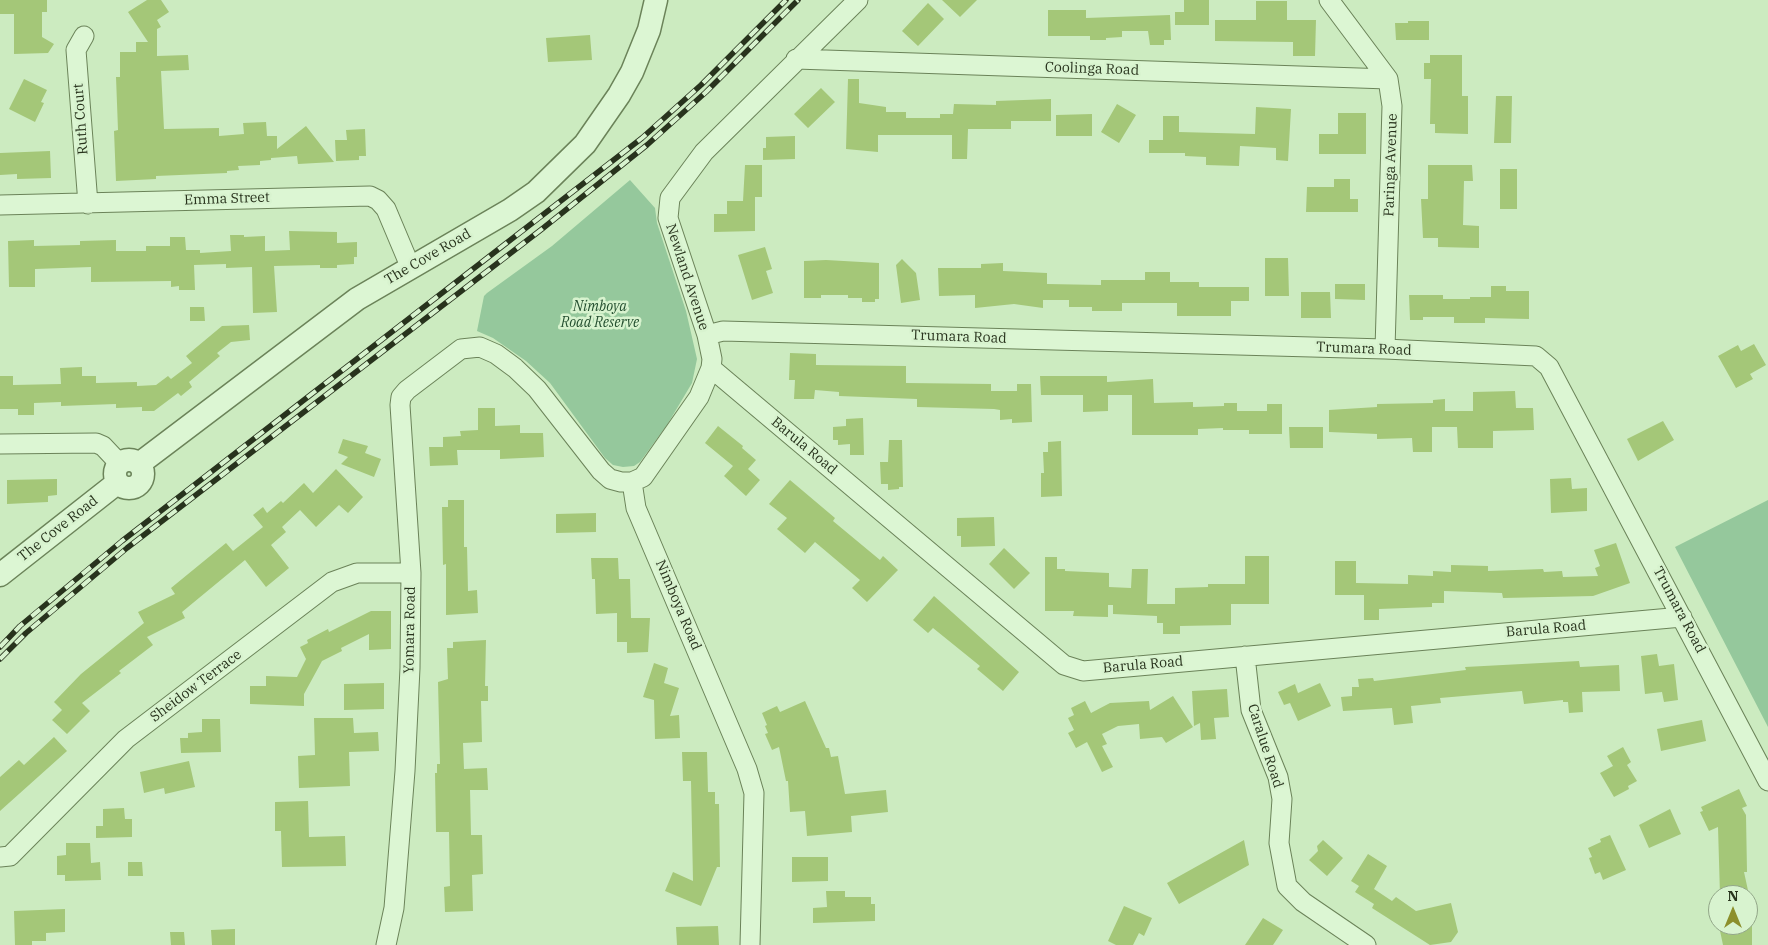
<!DOCTYPE html>
<style>
body{margin:0}
#map{position:relative;width:1768px;height:945px;overflow:hidden;background:#ccebc0;font-family:"IBM Plex Serif",serif}
canvas{display:block}
.north{position:absolute;left:1708px;top:885px;width:50px;height:50px;box-sizing:border-box;background:#d8f3cf;border:1px solid #92a688;border-radius:50%;rotate:0deg;font-size:14px;font-weight:700;line-height:20px;text-align:center;color:#28331d}
.north::after{content:'';display:block;margin:auto;width:18px;height:22px;background:#8c8f2c;clip-path:polygon(50% 0,100% 100%,50% 72%,0 100%)}
</style>
<div id="map">
<canvas width="1768" height="945"></canvas>
<div class="north">N</div>
</div>
<script>
const g = document.querySelector('canvas').getContext('2d');
g.lineJoin = 'round';
function paint(path, color) {
  g.fillStyle = color;
  g.fill(path, 'evenodd');
}
function shape(rows) {
  const path = new Path2D();
  for (const r of rows) {
    if (r.length === 3) {
      path.moveTo(r[0] + r[2], r[1]);
      path.arc(r[0], r[1], r[2], 0, 2 * Math.PI);
      continue;
    }
    path.moveTo(r[0], r[1]);
    for (let i = 2; i < r.length; i += 2) path.lineTo(r[i], r[i + 1]);
  }
  return path;
}
function stroke(path, color, width, dash) {
  g.strokeStyle = color;
  g.lineWidth = width;
  g.lineCap = dash ? 'butt' : 'round';
  g.setLineDash(dash || []);
  g.stroke(path);
}
function drawText(font, color, halo, rows, align = 'center') {
  g.font = font + ' "IBM Plex Serif",serif';
  g.lineWidth = 5;
  g.setLineDash([]);
  g.textBaseline = 'middle';
  g.strokeStyle = halo;
  g.fillStyle = color;
  for (const [text, x, y, turn = 0] of rows) {
    g.save();
    g.translate(x, y);
    g.rotate((+turn || 0) * Math.PI / 180);
    g.textAlign = isNaN(turn) ? turn : align;
    if (halo) g.strokeText(text, 0, 0);
    g.fillText(text, 0, 0);
    g.restore();
  }
}
paint(shape([
 [630,180,655,208,657,223,686,311,697,359,692,383,667,425,640,462,634,466,623,467,613,465,605,458,550,383,526,361,493,338,477,331,484,296,487,293,552,246],
 [1768,500,1768,727,1675,547]
]), '#95c89c');
paint(shape([
 [0,0,47,0,47,12,42,12,42,37,54,44,48,53,14,54,14,14,0,14],
 [147,0,161,0,169,12,157,20,161,27,157,29,157,56,188,55,189,70,161,71,164,129,219,128,219,136,244,134,243,123,266,122,267,136,277,136,277,149,306,126,334,162,298,164,297,156,271,158,271,160,260,161,260,165,238,166,239,170,227,171,227,173,156,176,156,179,116,181,114,131,118,130,116,77,120,77,120,52,136,52,136,42,148,42,128,12],
 [942,0,977,0,960,17],
 [1184,0,1209,0,1209,25,1175,25,1175,12,1184,12],
 [1256,1,1287,1,1287,20,1316,20,1315,56,1293,56,1293,42,1215,41,1215,20,1256,20],
 [928,3,944,19,918,46,902,31],
 [1048,10,1086,10,1086,18,1170,15,1171,40,1164,40,1164,45,1150,45,1148,31,1122,31,1122,37,1106,38,1106,40,1090,40,1090,36,1048,36],
 [1408,21,1429,21,1429,40,1396,40,1395,23,1408,23],
 [590,35,592,60,548,62,546,38],
 [1430,55,1462,55,1462,96,1468,96,1468,134,1435,133,1435,124,1430,124,1431,79,1424,79,1424,63,1430,63],
 [24,79,47,90,41,102,44,103,35,122,9,109],
 [848,79,859,79,859,103,886,107,886,112,906,112,906,118,940,118,940,114,953,114,954,104,996,105,996,101,1051,99,1051,121,1011,121,1011,129,968,129,967,159,952,159,952,135,878,135,878,152,846,149],
 [821,88,835,102,808,128,794,114],
 [1496,96,1512,96,1511,143,1494,143],
 [1117,104,1136,115,1119,143,1101,132],
 [1256,107,1291,109,1288,161,1276,160,1276,148,1240,146,1239,166,1206,165,1206,157,1185,156,1185,153,1149,153,1149,140,1163,140,1163,116,1179,116,1179,132,1255,134],
 [1338,113,1366,113,1366,154,1319,154,1319,134,1338,134],
 [1092,114,1092,136,1056,136,1056,115],
 [365,129,366,156,359,156,359,160,336,161,335,140,347,140,346,130],
 [795,136,795,159,763,160,763,148,766,148,766,137],
 [50,151,51,178,17,179,17,174,0,175,0,153],
 [745,165,762,165,762,197,755,197,755,231,714,232,714,214,727,214,727,201,743,201],
 [1428,165,1472,165,1473,181,1464,181,1463,225,1479,226,1479,248,1438,247,1438,238,1423,238,1421,199,1428,199],
 [1500,169,1517,169,1517,209,1500,209],
 [1334,179,1350,179,1350,199,1358,199,1358,212,1306,212,1307,187,1334,187],
 [289,231,337,232,337,243,357,242,357,257,354,257,354,264,337,265,337,268,320,268,320,265,274,266,277,312,253,313,252,267,226,268,226,264,194,265,195,290,179,290,179,286,171,287,171,281,91,282,91,267,35,269,35,287,9,287,8,241,34,240,34,246,80,245,80,241,116,240,116,251,146,251,146,246,170,246,170,237,185,237,186,250,200,250,200,253,231,251,230,235,244,235,244,237,265,236,265,251,290,250],
 [765,247,772,269,766,271,773,293,752,300,738,255],
 [1265,258,1288,258,1289,296,1265,296],
 [902,259,916,273,920,300,901,303,896,265],
 [826,260,879,263,879,299,875,299,875,302,862,302,862,298,848,298,848,295,821,295,821,298,804,298,804,261],
 [1003,263,1003,271,1047,273,1047,284,1101,285,1101,280,1145,280,1145,272,1170,272,1170,282,1199,282,1199,287,1249,287,1249,301,1231,301,1231,316,1177,316,1177,303,1122,303,1122,311,1092,311,1092,307,1069,307,1069,300,1043,300,1043,308,1014,304,975,308,975,295,939,296,938,268,981,268,981,264],
 [1335,284,1365,284,1365,300,1335,299],
 [1491,286,1506,286,1506,291,1529,291,1529,319,1485,318,1485,323,1454,323,1454,317,1423,317,1423,320,1410,320,1409,295,1443,295,1443,299,1470,299,1470,297,1491,297],
 [1301,292,1330,292,1331,318,1301,318],
 [190,307,204,307,205,321,190,321],
 [249,325,250,340,231,342,217,353,220,356,189,382,192,387,181,396,178,393,154,411,142,411,142,407,116,408,116,404,61,406,61,402,34,403,34,415,18,415,18,409,0,409,0,376,13,376,13,385,61,384,60,368,82,367,82,376,96,376,96,383,137,382,137,386,156,385,168,376,171,379,192,363,186,356,222,326],
 [1754,344,1766,365,1750,374,1753,379,1736,388,1718,356,1738,345,1741,351],
 [790,353,816,354,816,365,906,366,906,383,991,384,991,391,1017,391,1017,384,1031,384,1032,422,1012,423,1012,419,1000,420,1000,410,994,409,917,407,917,399,839,396,839,392,815,390,814,399,794,399,795,380,789,380],
 [1040,376,1107,376,1107,382,1153,379,1154,403,1193,402,1193,407,1224,406,1224,403,1237,403,1237,411,1267,411,1267,404,1282,404,1282,434,1249,434,1249,430,1223,430,1223,428,1198,429,1198,435,1132,435,1132,395,1108,395,1108,411,1083,412,1083,395,1041,395],
 [1515,391,1516,408,1533,408,1534,430,1493,431,1493,448,1458,448,1457,427,1432,427,1432,452,1413,452,1412,438,1377,439,1377,434,1329,432,1329,410,1377,407,1377,404,1433,403,1433,400,1445,399,1445,411,1473,411,1473,392],
 [478,408,495,408,495,426,520,425,520,433,543,433,544,457,500,459,500,450,457,450,458,465,430,466,429,447,443,447,443,437,461,436,460,431,478,430],
 [863,418,864,455,850,455,850,444,838,445,838,440,833,440,833,427,846,426,846,419],
 [1663,421,1674,440,1638,461,1627,439],
 [718,426,743,446,742,448,756,460,748,469,760,480,746,496,724,476,733,466,705,443],
 [1289,427,1323,427,1323,448,1290,448],
 [343,439,368,446,365,453,381,459,374,477,341,464,348,457,338,453],
 [889,440,902,440,903,487,899,487,899,489,888,490,888,484,881,484,880,462,888,462],
 [1061,441,1062,496,1041,497,1041,473,1044,473,1043,452,1048,452,1048,442],
 [336,469,363,497,348,513,339,505,316,527,300,510,282,527,286,532,271,545,289,568,266,587,245,560,182,612,185,618,147,637,153,645,119,671,121,673,82,703,90,711,67,734,52,720,62,710,54,702,81,674,144,623,138,612,175,594,171,588,226,543,233,551,263,527,253,515,263,507,267,513,281,501,283,503,304,483,313,493],
 [1571,478,1572,489,1587,488,1587,511,1551,513,1550,479],
 [57,479,57,495,48,496,48,502,7,504,7,480],
 [790,480,835,518,833,521,880,560,883,556,898,570,867,602,852,588,860,580,815,542,805,553,777,529,787,518,769,504],
 [448,500,464,500,464,547,467,547,468,591,477,590,478,613,446,615,446,564,443,565,442,507,448,507],
 [596,513,596,532,556,533,556,514],
 [994,517,995,546,961,547,961,536,957,536,957,518],
 [1616,543,1630,583,1593,596,1503,598,1502,593,1444,591,1444,603,1432,603,1432,607,1379,609,1379,620,1364,620,1364,595,1335,595,1335,561,1356,561,1356,583,1408,584,1408,575,1433,576,1433,571,1451,572,1451,565,1488,566,1488,571,1543,569,1544,572,1562,571,1563,577,1598,576,1595,568,1600,566,1594,550],
 [1004,548,1030,573,1014,589,989,564],
 [1245,556,1269,556,1269,604,1231,604,1231,625,1180,626,1180,634,1163,634,1163,623,1157,623,1157,616,1113,614,1113,605,1108,605,1108,617,1073,616,1074,611,1045,611,1045,557,1057,557,1057,569,1065,569,1065,571,1109,573,1109,587,1131,588,1132,569,1148,569,1147,604,1175,604,1175,588,1208,587,1208,584,1245,584],
 [591,558,618,558,619,579,630,579,631,618,650,618,648,652,627,653,627,642,617,642,617,613,596,614,595,579,592,579],
 [934,596,1019,672,1003,691,977,669,980,666,933,628,928,633,913,620],
 [371,611,391,611,391,649,369,650,369,634,341,648,342,651,322,661,304,694,304,706,250,704,250,686,266,686,266,676,297,677,306,659,300,647,308,643,307,640,328,629,329,632],
 [486,640,485,686,488,686,488,701,481,701,482,742,463,743,464,769,487,768,488,790,470,790,471,835,482,835,483,874,472,875,473,911,445,912,444,887,450,886,449,832,436,832,435,773,437,773,437,764,440,764,438,682,448,679,447,648,453,648,453,642],
 [1657,654,1659,666,1674,664,1678,700,1664,702,1662,692,1645,694,1641,656],
 [1579,661,1580,667,1619,665,1620,691,1582,692,1583,712,1569,713,1568,702,1563,702,1563,700,1524,704,1522,691,1440,698,1441,703,1411,706,1413,723,1394,725,1392,708,1343,711,1341,697,1352,696,1352,687,1359,687,1358,679,1373,678,1374,681,1466,670,1465,667],
 [654,663,668,668,664,683,679,688,670,716,679,715,680,738,655,739,654,700,643,697],
 [384,683,384,709,344,710,344,684],
 [1320,683,1331,706,1298,721,1290,703,1284,705,1278,692,1295,684,1298,693],
 [1227,689,1229,717,1214,718,1216,739,1201,740,1200,723,1194,726,1192,691],
 [1173,696,1193,727,1166,743,1162,737,1140,739,1139,724,1118,726,1102,734,1107,744,1102,746,1113,767,1102,772,1087,742,1076,748,1068,733,1074,730,1068,718,1074,715,1071,708,1085,701,1091,713,1110,703,1149,701,1150,710],
 [805,701,826,748,829,748,831,757,838,756,845,794,886,790,888,812,851,816,852,832,807,836,805,811,790,812,788,781,786,781,779,747,772,750,765,734,768,733,765,726,767,725,762,713,777,706,780,712],
 [314,718,353,718,354,733,378,732,379,751,349,752,350,786,299,788,298,756,315,755],
 [202,719,220,719,221,752,181,753,180,738,188,738,188,733,202,732],
 [1702,720,1706,741,1661,751,1657,729],
 [54,737,67,751,0,811,0,777,19,760,24,765],
 [1623,747,1631,762,1627,765,1637,781,1628,786,1629,789,1614,797,1600,773,1613,766,1607,756],
 [682,752,707,752,708,792,715,792,715,804,719,804,720,867,717,867,701,906,665,891,673,872,693,881,691,781,683,781],
 [189,761,195,787,165,794,164,788,144,793,140,772],
 [1739,789,1747,806,1742,808,1746,815,1747,872,1744,872,1749,895,1720,895,1718,827,1709,831,1700,812,1703,811,1701,807],
 [308,801,309,837,345,836,346,866,282,867,281,831,275,831,275,802],
 [124,808,125,819,132,819,132,837,96,838,96,826,103,826,103,809],
 [1670,809,1681,834,1649,848,1639,825],
 [1610,835,1626,870,1603,880,1600,872,1595,874,1589,858,1592,857,1588,848,1601,842,1600,839],
 [1244,840,1249,865,1179,904,1167,883],
 [1323,840,1343,858,1327,876,1309,860,1318,851,1317,846],
 [66,843,90,843,91,863,100,862,101,880,65,881,65,875,57,875,57,856,66,855],
 [1368,854,1387,866,1374,889,1392,901,1396,897,1416,911,1451,903,1458,932,1451,942,1430,945,1372,908,1374,904,1355,892,1359,886,1351,881],
 [792,857,828,857,828,881,792,882],
 [128,862,142,862,143,876,128,876],
 [826,891,845,891,845,897,871,897,871,904,875,904,875,921,813,923,813,908,827,907],
 [1124,906,1152,918,1144,936,1139,933,1133,945,1116,945,1108,941],
 [65,909,65,932,46,933,46,941,32,941,32,945,15,945,14,911],
 [1263,918,1283,930,1273,945,1245,945],
 [1752,925,1752,945,1723,945,1719,926],
 [718,926,719,945,677,945,676,927],
 [235,929,235,945,212,945,211,930],
 [170,932,184,932,185,945,171,945]
]), '#a4c778');
const minor = shape([
 [1329,0,1388,79,1392,106,1385,349],
 [84,36,76,50,88,204],
 [796,59,1388,79],
 [0,205,370,196,378,200,386,209,410,266],
 [707,335,723,331,1385,349,1536,356,1549,367,1768,781],
 [711,368,1064,665,1083,671,1682,617],
 [0,444,96,443,103,446,119,463],
 [632,482,636,508,747,769,754,793,750,945],
 [1245,656,1251,710,1278,777,1282,799,1279,843,1287,886,1303,902,1366,945],
 [0,857,10,856,126,739,332,582,357,573,411,573],
 [386,945,394,908,405,771,410,668,411,573,400,405,401,397,407,390,461,349,480,347,496,354,515,368,537,389,601,471,610,479,621,482,632,482,643,477,699,397,711,368,712,359,707,335,668,218,670,198,704,152,858,0]
]);
const tertiary = shape([
 [129,474,14],
 [139,464,357,299,510,210,536,192,585,144,619,95,632,72,649,30,656,0],
 [0,575,117,483]
]);
stroke(minor, '#6b8359', 21);
stroke(tertiary, '#6b8359', 25);
stroke(minor, '#dcf6d3', 19);
stroke(tertiary, '#dcf6d3', 22);
const rail = shape([
 [0,647,20,626,122,541,642,138,701,85,786,0],
 [0,659,26,633,127,548,542,229,647,145,706,92,798,0]
]);
stroke(rail, '#28331d', 5.5);
stroke(rail, '#d8f3cf', 4, [11]);
drawText('14px', '#28331d', '#d8f3cf', [
 ["Coolinga Road",1092,69,2],
 ["Ruth Court",81,119,-94],
 ["Paringa Avenue",1391,165,-88],
 ["Emma Street",227,199,-2],
 ["The Cove Road",428,257,-30],
 ["Newland Avenue",687,277,72],
 ["Trumara Road",959,337,2],
 ["Trumara Road",1364,349,2],
 ["Barula Road",804,446,40],
 ["The Cove Road",58,529,-38],
 ["Nimboya Road",678,605,67],
 ["Trumara Road",1679,610,62],
 ["Barula Road",1546,629,-5],
 ["Yomara Road",410,630,-89],
 ["Barula Road",1143,665,-5],
 ["Sheidow Terrace",196,686,-37],
 ["Caralue Road",1265,746,72]
]);
drawText('italic 14px', '#244f30', '#d8f3cf', [
 ["Nimboya",600,307],
 ["Road Reserve",600,323]
]);
</script>
